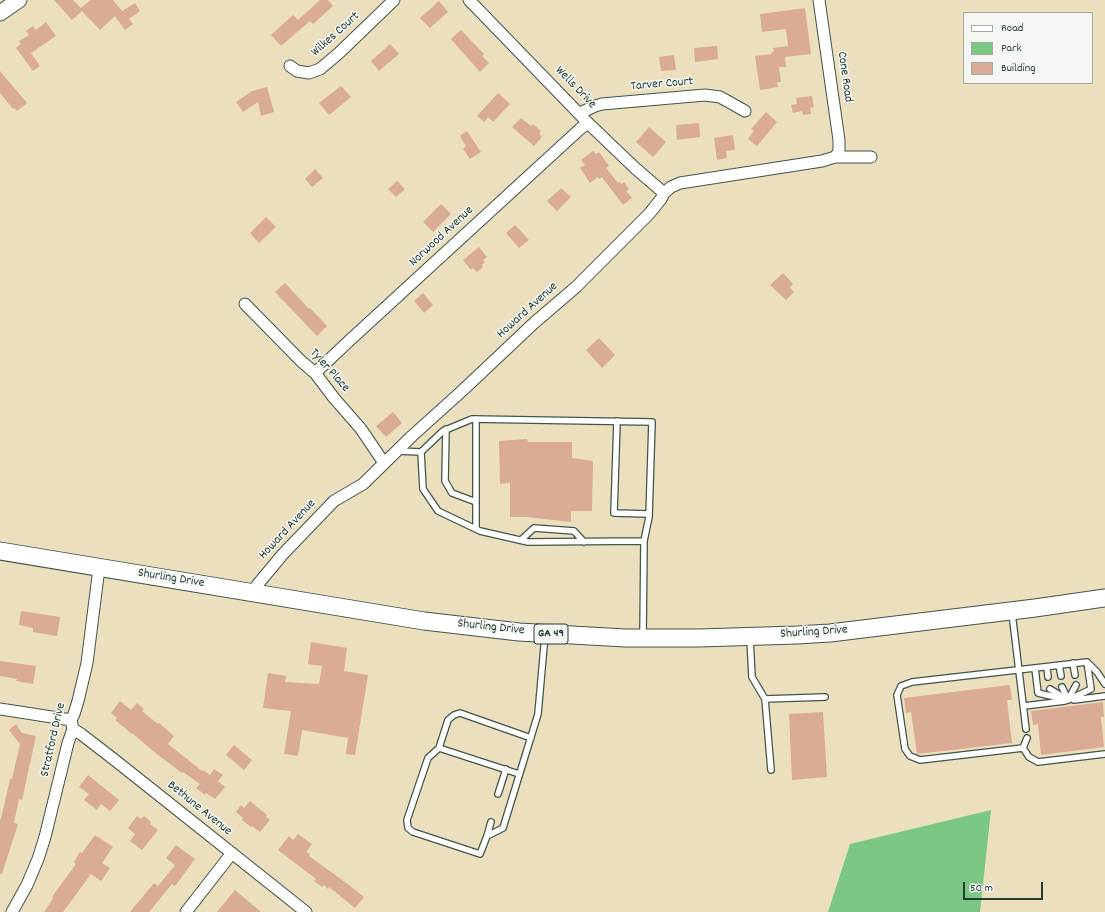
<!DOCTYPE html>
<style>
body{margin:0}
#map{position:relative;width:1105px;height:912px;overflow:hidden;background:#ecdfbd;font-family:Dekko,sans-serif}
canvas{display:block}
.legend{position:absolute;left:963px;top:12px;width:130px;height:72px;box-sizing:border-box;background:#f6f6f2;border:1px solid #a0aca6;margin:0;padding:5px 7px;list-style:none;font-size:12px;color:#1f3d34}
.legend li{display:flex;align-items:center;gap:8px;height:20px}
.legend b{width:20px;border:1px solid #a0aca6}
.scale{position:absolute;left:963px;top:882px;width:80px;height:18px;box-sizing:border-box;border:2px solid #1f3d34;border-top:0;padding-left:5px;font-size:12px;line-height:14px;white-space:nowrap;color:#1f3d34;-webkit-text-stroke:3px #f6f6f2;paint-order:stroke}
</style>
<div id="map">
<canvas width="1105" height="912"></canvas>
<ul class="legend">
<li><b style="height:5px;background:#fff"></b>Road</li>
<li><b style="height:11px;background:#7dc784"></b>Park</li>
<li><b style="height:11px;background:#daab95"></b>Building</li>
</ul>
<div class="scale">50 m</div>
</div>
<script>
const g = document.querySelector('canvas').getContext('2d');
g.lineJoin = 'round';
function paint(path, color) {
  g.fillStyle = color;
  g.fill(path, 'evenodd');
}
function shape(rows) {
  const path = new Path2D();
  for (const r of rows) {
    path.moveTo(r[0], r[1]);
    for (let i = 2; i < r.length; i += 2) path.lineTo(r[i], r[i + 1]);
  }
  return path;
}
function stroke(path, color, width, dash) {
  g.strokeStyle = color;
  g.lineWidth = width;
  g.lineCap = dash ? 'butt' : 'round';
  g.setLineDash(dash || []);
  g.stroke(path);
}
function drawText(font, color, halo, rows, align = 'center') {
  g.font = font + ' Dekko,sans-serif';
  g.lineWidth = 3;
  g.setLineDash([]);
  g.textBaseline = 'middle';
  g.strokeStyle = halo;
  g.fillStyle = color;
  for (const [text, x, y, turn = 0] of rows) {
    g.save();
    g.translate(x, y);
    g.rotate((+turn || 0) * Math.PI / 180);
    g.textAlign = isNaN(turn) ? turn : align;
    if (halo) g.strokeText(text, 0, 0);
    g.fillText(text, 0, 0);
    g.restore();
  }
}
paint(shape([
 [991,810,980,912,828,912,850,844]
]), '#7dc784');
paint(shape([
 [54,0,73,0,81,8,91,0,113,0,122,11,135,3,140,11,129,19,133,24,125,30,115,16,100,30,82,11,72,20],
 [320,0,328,0,333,6,313,24,310,21,281,46,271,35,293,15,298,20],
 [439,1,448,12,430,28,420,18],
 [805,8,811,54,785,57,786,67,779,67,781,82,777,82,778,87,760,90,755,56,772,54,771,52,774,52,773,48,788,46,786,29,762,32,760,14],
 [46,22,56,36,31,53,40,66,33,71,16,48,21,44,19,41,29,35,26,31,33,26,36,30],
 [461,30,484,54,482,56,489,63,480,72,451,39],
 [390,44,399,54,379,71,371,61],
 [717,46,718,59,695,62,694,48],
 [674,55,676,70,661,71,659,57],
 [0,71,27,103,17,111,14,108,13,109,0,93],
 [341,86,351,97,329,115,319,103],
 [267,87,274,112,261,116,258,102,243,112,236,102,252,91],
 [498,93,510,104,493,122,488,117,484,122,477,116],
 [812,96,814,107,810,108,811,114,803,115,802,111,793,113,791,105,797,104,796,98],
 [766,112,777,122,757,146,748,139,754,131,751,129],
 [521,118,531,126,533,124,541,131,539,133,542,137,534,146,512,127],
 [699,123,700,137,677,140,676,125],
 [649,127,666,142,653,157,636,142],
 [467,131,481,152,470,159,463,149,466,146,460,136],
 [733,135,735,150,726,151,727,158,717,160,714,138],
 [593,151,596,154,599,152,609,166,606,168,618,183,620,182,621,184,624,182,629,189,626,191,632,198,623,205,602,177,599,179,598,177,590,183,580,168,585,165,581,160],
 [315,169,323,178,312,187,305,179],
 [397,181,405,189,396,197,388,189],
 [561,188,571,197,557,211,547,201],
 [441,204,451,214,433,232,423,222],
 [266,217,276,227,259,243,250,233],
 [515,225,529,240,519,248,506,233],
 [479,247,487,257,483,260,485,262,482,265,483,267,477,272,473,268,471,270,463,260],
 [783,273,793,284,790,287,794,292,786,300,770,285],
 [285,283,309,309,310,308,327,326,317,336,275,292],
 [423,293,433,305,424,313,414,301],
 [599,338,615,355,602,368,586,350],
 [393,412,402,423,386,437,376,426],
 [527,439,528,442,572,442,572,458,593,461,592,511,571,511,571,522,526,517,510,517,510,483,500,484,499,441],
 [21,611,60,617,57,636,33,632,33,628,19,625],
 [311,642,347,648,344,671,368,675,355,755,346,754,348,738,302,730,298,756,284,754,291,711,263,708,268,673,286,676,285,682,319,684,322,666,308,664],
 [0,661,36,666,33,684,16,681,17,679,0,676],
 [1010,685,1012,700,1007,700,1012,743,917,754,911,712,906,713,904,698],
 [120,701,131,710,137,703,144,709,142,711,158,724,159,723,174,736,168,744,202,771,203,770,210,775,214,769,223,775,218,781,225,787,215,799,206,793,205,795,196,788,200,784,183,772,182,773,158,755,132,733,132,734,115,720,117,718,111,713],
 [1103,702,1104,717,1101,717,1104,747,1041,755,1038,724,1033,725,1031,711],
 [823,712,827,777,792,780,789,714],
 [16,724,22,733,36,736,22,800,19,799,14,823,18,824,2,874,0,874,0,819,1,819,10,779,12,779,20,744,9,730],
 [234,745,252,760,244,770,226,755],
 [88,775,119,800,110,811,101,804,97,810,84,800,89,794,79,787],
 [250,801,267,815,266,817,270,820,260,832,252,826,251,827,242,820,243,818,236,812,241,805,244,808],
 [137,816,141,819,144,816,151,822,150,824,158,830,142,850,130,841,135,834,128,828],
 [298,834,312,844,306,852,310,854,309,856,349,885,364,897,355,908,329,887,328,889,324,885,322,887,314,881,316,879,278,850,289,836,293,840],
 [95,835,113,847,102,863,110,868,101,881,91,874,63,912,44,912,53,898,52,897,76,864,74,862,80,852,82,853],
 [176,845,195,859,175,886,172,884,149,912,130,912,154,883,158,886,175,865,166,858],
 [235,890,261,912,217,912]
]), '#daab95');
const lane = shape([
 [617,421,614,513,649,514],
 [446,429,445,481,452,493,476,502],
 [398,451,421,452],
 [476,529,476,419],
 [521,540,534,528,574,531,584,542],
 [1012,613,1026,729],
 [643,636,644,541,649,517,652,422,472,419,443,431,421,452,423,489,438,511,480,531,528,542,644,541],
 [750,639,752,677,765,699,825,697],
 [1073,663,1075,675],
 [1059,665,1061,676],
 [1047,667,1048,677],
 [1035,668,1038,693,1068,700,1091,689,1087,662],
 [1105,684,1097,672,1087,662,912,682,901,686,897,695,905,749,910,756,920,760,1023,748,1029,757,1038,762,1105,754],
 [1062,687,1068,700],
 [1050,689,1063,697],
 [765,699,771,770],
 [1068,700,1076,685],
 [1074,700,1105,696],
 [1024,706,1065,701],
 [439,748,448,720,454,715,460,713,531,738],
 [1023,748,1027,738],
 [519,774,439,748,428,758,407,820,408,828,413,832,480,854,487,836,503,828,538,714,545,635],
 [498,794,506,769],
 [487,836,491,822]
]);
const street = shape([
 [469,0,588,123,635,168,664,193],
 [819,0,839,140,839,150,838,153,835,157],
 [290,66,297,71,309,73,320,69,339,53,394,0],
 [580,113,595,106,602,104,705,95,720,97,745,111],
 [245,304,301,361,315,373,334,398,361,429,384,463],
 [315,373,350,340,580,129,588,123],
 [253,592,258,584,283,554,334,501,363,484,412,436,463,390,534,323,576,287,649,214,661,199,664,193,671,187,680,183,822,161,835,157,871,157],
 [0,709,71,720],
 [73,729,81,734,116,761,306,912],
 [12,912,27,885,38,859,45,837,68,743,73,729,71,720,74,714,78,701,87,663,99,568],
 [186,912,232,853]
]);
const secondary = shape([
 [0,13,19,0]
]);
const primary = shape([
 [0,551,424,621,519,632,625,638,699,638,797,635,830,633,1035,608,1105,598]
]);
stroke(lane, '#3e5549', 8);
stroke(street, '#3e5549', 13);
stroke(secondary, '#3e5549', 17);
stroke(primary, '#3e5549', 19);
stroke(lane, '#fff', 5.5);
stroke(street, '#fff', 11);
stroke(secondary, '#fff', 15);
stroke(primary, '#fff', 17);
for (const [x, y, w] of [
 [551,634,34]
]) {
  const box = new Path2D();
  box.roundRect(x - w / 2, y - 10, w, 20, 3);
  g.fillStyle = '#f6f6f2';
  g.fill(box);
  stroke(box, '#1f3d34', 1);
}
drawText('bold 12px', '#1f3d34', null, [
 ["GA 49",551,634]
]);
drawText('13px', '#1f3d34', '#f6f6f2', [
 ["Wilkes Court",336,35,-42],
 ["Cone Road",844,77,82],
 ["Tarver Court",662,85,-5],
 ["Wells Drive",575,88,46],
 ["Norwood Avenue",442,237,-43],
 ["Howard Avenue",528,311,-42],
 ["Tyler Place",329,371,48],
 ["Howard Avenue",288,530,-47],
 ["Shurling Drive",171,579,9],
 ["Shurling Drive",491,628,6],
 ["Shurling Drive",814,633,-4],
 ["Stratford Drive",54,740,-77],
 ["Bethune Avenue",199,809,39]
]);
</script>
